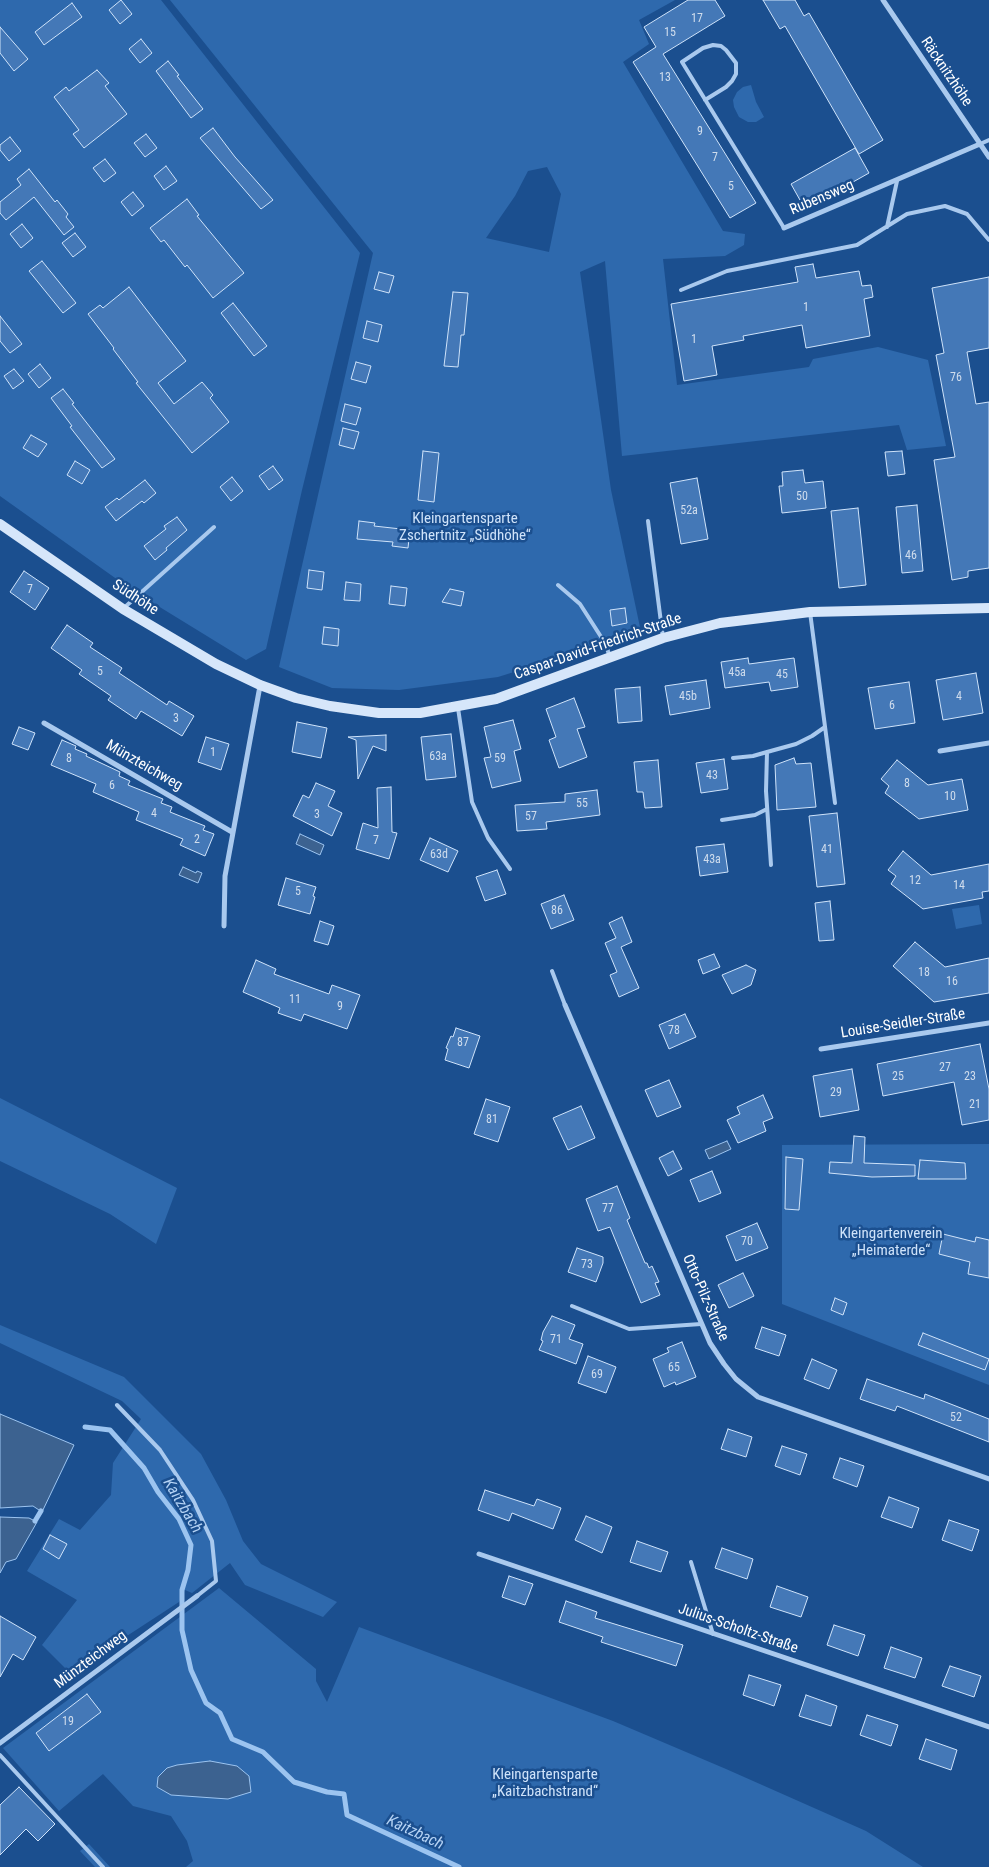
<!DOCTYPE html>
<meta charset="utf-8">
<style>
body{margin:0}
canvas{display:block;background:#1b4f8f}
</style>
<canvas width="989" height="1867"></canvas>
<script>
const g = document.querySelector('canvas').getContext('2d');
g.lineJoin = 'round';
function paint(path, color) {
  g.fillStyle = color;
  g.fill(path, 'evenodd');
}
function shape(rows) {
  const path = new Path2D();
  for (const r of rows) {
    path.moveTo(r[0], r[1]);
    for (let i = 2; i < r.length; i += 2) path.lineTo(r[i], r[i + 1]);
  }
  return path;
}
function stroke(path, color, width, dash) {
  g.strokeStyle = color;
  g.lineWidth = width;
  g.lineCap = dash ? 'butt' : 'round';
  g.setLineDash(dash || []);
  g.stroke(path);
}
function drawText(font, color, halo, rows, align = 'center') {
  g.font = font + ' "Roboto Condensed",sans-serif';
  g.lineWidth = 5;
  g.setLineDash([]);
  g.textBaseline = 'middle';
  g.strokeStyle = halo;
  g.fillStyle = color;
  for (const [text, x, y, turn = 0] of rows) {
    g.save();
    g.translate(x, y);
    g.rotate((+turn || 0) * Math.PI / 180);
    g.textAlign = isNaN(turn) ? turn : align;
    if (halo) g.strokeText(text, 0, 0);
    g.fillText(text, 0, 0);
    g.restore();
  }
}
paint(shape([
 [0,0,161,0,360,253,302,490,266,649,246,660,132,590,0,496],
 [170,0,675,0,639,20,649,44,623,62,723,231,745,234,744,245,725,256,663,259,677,385,809,367,813,359,878,347,928,360,946,446,907,450,899,425,622,456,605,261,580,272,611,490,641,632,498,677,399,690,332,688,279,667,373,253],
 [547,167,561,194,549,252,486,238,515,196,528,171],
 [751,85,756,102,764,117,756,122,748,122,739,117,734,107,733,100,737,92,743,87],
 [979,905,982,924,956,929,952,909],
 [0,1098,177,1188,156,1244,110,1214,0,1161],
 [989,1144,989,1385,782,1304,782,1145],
 [0,1325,124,1377,201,1454,226,1500,243,1541,261,1564,337,1602,323,1617,245,1585,230,1563,192,1593,185,1590,179,1602,70,1673,42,1645,77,1600,27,1571,59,1519,80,1530,111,1495,113,1463,141,1419,122,1401,0,1343],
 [219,1588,316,1669,316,1681,327,1702,359,1627,613,1721,726,1769,866,1831,923,1867,186,1867,193,1861,187,1841,171,1816,133,1806,103,1774,59,1811,3,1748],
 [89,1844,110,1867,95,1867,80,1851]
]), '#2e69ad');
const water = shape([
 [300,834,324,845,320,855,296,844,300,834],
 [183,867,196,873,197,871,202,873,198,883,179,875,183,867],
 [727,1141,731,1149,709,1159,705,1150,727,1141],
 [0,1414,74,1445,42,1512,33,1506,0,1508,0,1414],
 [0,1517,29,1518,37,1522,16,1559,6,1562,0,1573,0,1517],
 [210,1761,237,1766,249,1776,251,1792,228,1799,171,1795,157,1787,158,1777,167,1768,177,1765,210,1761]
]);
paint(water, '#3c6290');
stroke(water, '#9cc4f0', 1);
stroke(shape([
 [85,1427,110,1430,144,1468,158,1492,179,1519,191,1545,188,1570,182,1590,182,1630,191,1670,206,1703,220,1713,232,1739,263,1752,294,1782,327,1792,344,1794,347,1815,459,1867],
 [35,1521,41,1511]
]), '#9cc4f0', 5);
const building = shape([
 [121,0,132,14,120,24,109,10,121,0],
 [688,0,715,0,725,16,663,54,756,203,730,218,633,62,656,47,644,27,688,0],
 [763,0,795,0,804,16,809,13,883,140,859,154,785,26,780,29,763,0],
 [72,3,82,17,44,45,35,32,72,3],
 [0,27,28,59,14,71,0,53,0,27],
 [141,39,152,53,140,63,129,49,141,39],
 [168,61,179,75,177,76,203,109,191,118,156,71,168,61],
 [97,70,109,83,105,86,127,114,84,148,73,134,79,130,54,97,66,87,69,91,97,70],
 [213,128,235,157,273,200,261,209,200,138,213,128],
 [146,134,157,148,145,157,134,143,146,134],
 [10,137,21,151,9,161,0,150,0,145,10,137],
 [855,148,869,173,805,209,791,184,855,148],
 [105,159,116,173,104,182,93,168,105,159],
 [166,166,177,181,164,190,154,176,166,166],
 [29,169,55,202,57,200,68,214,66,217,74,227,64,235,34,197,6,220,0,213,0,202,21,185,17,179,29,169],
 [133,192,144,206,132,216,121,202,133,192],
 [187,199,199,215,197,216,244,273,213,298,187,265,185,267,164,240,161,242,150,228,187,199],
 [22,224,33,238,21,248,10,234,22,224],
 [75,233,86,247,73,257,62,243,75,233],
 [42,261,76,303,63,313,29,271,42,261],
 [813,264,816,278,859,271,862,286,871,285,873,297,864,299,870,336,806,348,802,325,743,336,744,340,712,346,717,375,684,381,671,304,798,282,795,267,813,264],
 [379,272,394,276,389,293,374,289,379,272],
 [989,277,989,348,967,352,976,404,989,402,989,568,968,571,968,577,952,580,934,460,955,457,936,355,944,353,932,288,989,277],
 [129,287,186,361,158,383,174,404,202,382,213,395,210,398,229,422,192,453,136,383,138,382,113,349,114,348,88,314,100,305,103,308,129,287],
 [453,292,468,293,464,335,461,335,458,367,444,366,453,292],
 [233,303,267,346,254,356,221,313,233,303],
 [0,316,22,344,10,353,0,341,0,316],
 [367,321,382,325,378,342,363,338,367,321],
 [356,362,371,366,366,383,351,379,356,362],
 [40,364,51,378,39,388,28,374,40,364],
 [14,369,24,381,13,389,4,376,14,369],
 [63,389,74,403,72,404,115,459,102,468,70,427,72,426,51,398,63,389],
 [345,404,361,408,356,425,341,421,345,404],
 [343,428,359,432,354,449,339,445,343,428],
 [31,435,47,444,38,457,23,448,31,435],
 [423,451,439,453,434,502,418,500,423,451],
 [902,451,905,474,888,476,885,452,902,451],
 [75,461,90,470,82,484,67,475,75,461],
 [273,466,283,480,269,490,259,476,273,466],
 [803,470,805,483,823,481,826,508,782,513,779,486,783,486,782,472,803,470],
 [232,477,243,491,231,501,220,487,232,477],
 [697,478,708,539,681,544,670,483,697,478],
 [145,480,156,493,144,503,142,501,116,521,105,507,117,498,119,500,145,480],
 [917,505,923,571,902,573,896,507,917,505],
 [858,508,866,585,839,588,831,511,858,508],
 [177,517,187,530,166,548,167,550,155,560,144,546,166,529,164,526,177,517],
 [359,521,375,523,374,526,410,530,408,548,392,546,393,542,357,539,359,521],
 [309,570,324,572,322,590,307,588,309,570],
 [24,571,49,588,35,610,10,592,24,571],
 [346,582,361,584,360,601,344,600,346,582],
 [391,586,407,588,405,606,389,604,391,586],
 [450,589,464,592,461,606,442,602,450,589],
 [625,608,627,623,612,626,610,610,625,608],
 [67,625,93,643,90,647,122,668,119,673,167,705,169,701,194,716,182,736,141,711,136,719,108,700,111,696,79,674,82,670,51,648,67,625],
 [324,627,339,629,338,646,322,644,324,627],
 [748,658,749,664,794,658,798,687,771,691,769,682,725,688,721,662,748,658],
 [976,673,983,713,943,720,936,680,976,673],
 [706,680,710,708,670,715,665,686,706,680],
 [909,682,915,723,875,729,868,688,909,682],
 [640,687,642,721,618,723,615,689,640,687],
 [574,698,585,727,577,729,587,757,559,768,549,740,556,737,546,709,574,698],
 [513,720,521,749,514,751,521,781,492,788,484,758,491,757,484,727,513,720],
 [297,722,327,728,321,758,292,752,297,722],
 [19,727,35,733,28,750,12,744,19,727],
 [451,734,456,777,426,780,421,737,451,734],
 [386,735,386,751,373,746,358,779,356,740,348,737,386,735],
 [206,737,229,744,221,770,198,762,206,737],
 [62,740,76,746,75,749,87,754,86,756,120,772,119,776,130,781,128,785,163,799,161,803,172,807,170,812,205,826,203,830,214,834,205,856,180,845,183,839,136,820,139,812,93,792,96,784,51,765,62,740],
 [794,758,796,764,811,763,816,807,777,810,775,765,794,758],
 [724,759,728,789,701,793,696,763,724,759],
 [658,760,662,807,645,808,643,792,637,792,634,762,658,760],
 [897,760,928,785,962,779,968,810,919,819,885,793,889,786,881,779,897,760],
 [316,783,335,791,328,806,342,813,332,836,293,816,303,795,309,798,316,783],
 [391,787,392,832,397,833,389,859,356,849,363,823,378,828,377,788,391,787],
 [597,790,600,815,546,822,547,829,517,831,515,805,565,802,565,794,597,790],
 [837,813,845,884,817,887,809,816,837,813],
 [430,838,458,851,448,872,420,860,430,838],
 [724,844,728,872,700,876,696,847,724,844],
 [903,851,931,875,989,864,989,891,982,892,983,898,923,909,891,884,896,876,888,870,903,851],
 [497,870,506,894,485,901,476,877,497,870],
 [286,878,316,887,313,896,315,897,310,914,278,905,286,878],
 [564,895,574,920,551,929,541,904,564,895],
 [830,901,834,940,819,941,815,903,830,901],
 [622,917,632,942,621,947,639,988,619,997,610,975,617,972,605,943,616,938,609,923,622,917],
 [320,921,334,926,328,945,314,941,320,921],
 [915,942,945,967,989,958,989,993,934,1002,893,966,915,942],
 [714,954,720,967,703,974,698,960,714,954],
 [256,960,276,969,274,974,329,994,332,985,360,995,347,1029,304,1014,301,1021,278,1013,280,1008,243,992,256,960],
 [746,965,756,970,751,985,732,994,722,975,746,965],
 [685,1014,696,1037,669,1049,659,1025,685,1014],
 [456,1028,480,1036,469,1068,445,1060,448,1049,446,1048,451,1036,453,1037,456,1028],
 [980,1044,989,1089,989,1120,962,1125,954,1082,883,1096,877,1064,980,1044],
 [852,1069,859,1110,820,1117,813,1076,852,1069],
 [669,1080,681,1107,657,1117,645,1090,669,1080],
 [763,1095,773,1118,763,1122,766,1131,738,1143,727,1120,740,1114,737,1107,763,1095],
 [486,1099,510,1107,498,1142,474,1134,486,1099],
 [581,1106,595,1138,568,1150,553,1118,581,1106],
 [854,1136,865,1137,864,1163,915,1165,915,1176,872,1177,829,1173,830,1162,852,1163,854,1136],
 [673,1151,682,1169,668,1176,659,1158,673,1151],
 [786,1157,803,1159,799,1210,785,1209,786,1157],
 [920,1160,965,1163,966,1179,918,1179,920,1160],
 [712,1171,721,1193,699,1202,690,1180,712,1171],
 [617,1186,630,1218,627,1220,645,1263,647,1263,649,1268,652,1266,659,1282,655,1283,660,1295,641,1303,610,1227,598,1231,586,1199,617,1186],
 [757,1223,768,1248,736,1261,726,1236,757,1223],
 [943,1234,975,1242,976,1237,989,1240,989,1278,968,1274,970,1262,939,1254,943,1234],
 [577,1248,603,1257,603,1263,596,1282,568,1272,577,1248],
 [743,1273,754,1296,729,1308,718,1285,743,1273],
 [835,1298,847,1303,843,1315,831,1310,835,1298],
 [552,1316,575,1325,569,1339,583,1344,576,1364,539,1350,543,1341,541,1340,543,1332,552,1316],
 [762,1327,786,1335,779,1356,755,1348,762,1327],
 [923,1333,989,1359,985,1370,918,1345,923,1333],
 [682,1342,696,1377,676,1385,675,1382,664,1387,653,1359,669,1352,667,1348,682,1342],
 [588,1356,616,1367,606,1393,578,1383,588,1356],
 [812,1359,837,1370,829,1389,804,1379,812,1359],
 [867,1379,924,1399,925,1394,989,1419,989,1442,897,1406,895,1411,860,1399,867,1379],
 [728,1429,752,1437,746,1457,721,1449,728,1429],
 [782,1446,807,1454,800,1475,775,1466,782,1446],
 [840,1458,864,1466,857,1487,833,1478,840,1458],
 [485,1490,534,1506,537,1499,561,1508,553,1529,512,1513,509,1521,478,1510,485,1490],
 [889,1497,919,1508,912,1528,881,1517,889,1497],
 [586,1516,612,1527,602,1553,575,1540,586,1516],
 [949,1520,979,1530,972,1551,942,1540,949,1520],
 [50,1535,67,1544,59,1559,43,1549,50,1535],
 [637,1541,668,1552,661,1572,630,1562,637,1541],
 [722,1548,753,1559,747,1579,715,1568,722,1548],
 [509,1576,533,1584,525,1605,502,1597,509,1576],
 [777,1586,808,1597,801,1617,770,1607,777,1586],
 [566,1601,597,1612,595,1618,683,1645,676,1666,601,1642,603,1637,559,1622,566,1601],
 [0,1616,36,1637,23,1660,13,1654,0,1677,0,1616],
 [834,1625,865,1635,858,1656,827,1645,834,1625],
 [891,1647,922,1658,915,1678,884,1668,891,1647],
 [950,1666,981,1676,974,1697,942,1686,950,1666],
 [749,1675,781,1685,774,1706,743,1695,749,1675],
 [87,1694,101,1712,49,1751,36,1733,87,1694],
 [806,1695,837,1706,831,1726,799,1716,806,1695],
 [867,1715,898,1725,891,1746,860,1735,867,1715],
 [926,1739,957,1750,951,1770,919,1759,926,1739],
 [19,1787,55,1824,38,1841,26,1829,0,1855,0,1805,19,1787]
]);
paint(building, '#4478b7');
stroke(building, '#cfe3fa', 1);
stroke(shape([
 [705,100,726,87,732,81,736,74,736,63,726,50,721,46,713,45,703,48,682,62,784,228],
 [980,144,989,140],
 [887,227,897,181],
 [681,290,727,271,857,245,907,214,945,206,967,214,989,240],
 [648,521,663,638],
 [558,585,580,604,605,643,610,657],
 [125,607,214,527],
 [810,612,835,803],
 [458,708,472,802,488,838,510,869],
 [733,758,753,756,767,752],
 [722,820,755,815,767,809],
 [771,865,766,791,767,752,796,744,812,736,825,727],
 [552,971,565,1005],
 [572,1306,629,1329,701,1324],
 [117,1405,160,1450,193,1500,212,1541,216,1581,197,1596],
 [691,1562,713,1634],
 [0,1755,103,1867]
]), '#a9c9ee', 4);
stroke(shape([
 [883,0,989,157],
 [784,228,980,144],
 [44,723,232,832],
 [940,751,989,743],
 [224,926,225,876,260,686],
 [565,1005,710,1343,724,1364,736,1379,758,1397,989,1479],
 [821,1049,989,1023],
 [479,1554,989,1727],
 [0,1743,197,1596]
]), '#a9c9ee', 5);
stroke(shape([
 [0,524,123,609,216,664,260,685,296,698,330,706,379,713,420,713,496,699,663,638,720,623,810,612,989,608]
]), '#d6e6fa', 10);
drawText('12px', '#d0dded', null, [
 ["17",697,19],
 ["15",670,33],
 ["13",665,78],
 ["9",700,132],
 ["7",715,158],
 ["5",731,187],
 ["1",806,308],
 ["1",694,340],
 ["76",956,378],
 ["50",802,497],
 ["52a",689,511],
 ["46",911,556],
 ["7",30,590],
 ["5",100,672],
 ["45a",737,673],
 ["45",782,675],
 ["45b",688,697],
 ["4",959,697],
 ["6",892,706],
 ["3",176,719],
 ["1",213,753],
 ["63a",438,757],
 ["8",69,759],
 ["59",500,759],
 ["43",712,776],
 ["8",907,784],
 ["6",112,786],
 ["10",950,797],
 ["55",582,804],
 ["4",154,814],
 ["3",317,815],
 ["57",531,817],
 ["2",197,840],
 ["7",376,841],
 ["41",827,850],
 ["63d",439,855],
 ["43a",712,860],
 ["12",915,881],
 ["14",959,886],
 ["5",298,892],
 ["86",557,911],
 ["18",924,973],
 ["16",952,982],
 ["11",295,1000],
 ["9",340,1007],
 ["78",674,1031],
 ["87",463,1043],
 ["27",945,1068],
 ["25",898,1077],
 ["23",970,1077],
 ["29",836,1093],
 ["21",975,1105],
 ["81",492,1120],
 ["77",608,1209],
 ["70",747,1242],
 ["73",587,1265],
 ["71",556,1340],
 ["65",674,1368],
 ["69",597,1375],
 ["52",956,1418],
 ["19",68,1722]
]);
drawText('15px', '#fff', '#1b4f8f', [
 ["Räcknitzhöhe",946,72,56],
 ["Rubensweg",822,198,-23],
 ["Südhöhe",135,598,33],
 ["Caspar-David-Friedrich-Straße",598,647,-19],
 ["Münzteichweg",144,766,30],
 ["Louise-Seidler-Straße",903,1024,-9],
 ["Otto-Pilz-Straße",705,1298,66],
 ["Julius-Scholtz-Straße",738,1629,19],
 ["Münzteichweg",91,1660,-37]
]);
drawText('15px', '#cfe3fa', '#1b4f8f', [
 ["Kleingartensparte",465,519],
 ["Zschertnitz „Südhöhe“",465,536],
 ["Kleingartenverein",891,1234],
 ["„Heimaterde“",891,1251],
 ["Kleingartensparte",545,1775],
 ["„Kaitzbachstrand“",545,1792]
]);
drawText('italic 16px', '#b5d3f5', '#1b4f8f', [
 ["Kaitzbach",182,1506,59],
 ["Kaitzbach",415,1833,25]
]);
</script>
